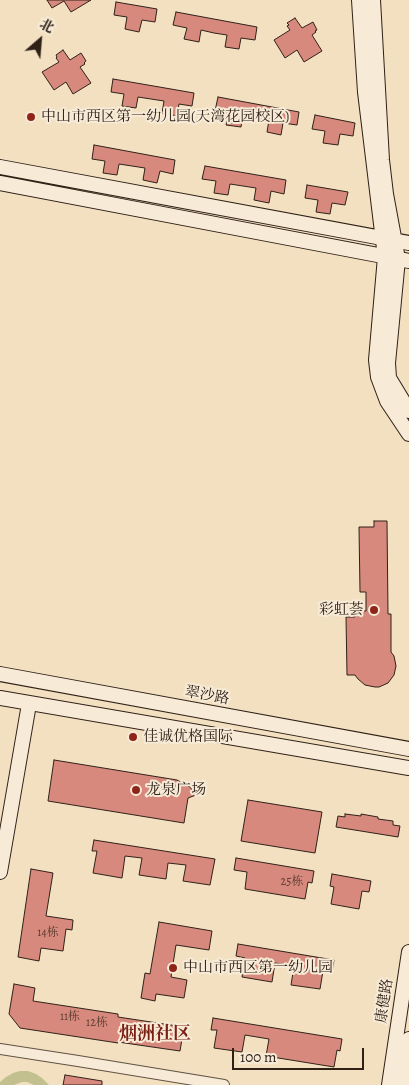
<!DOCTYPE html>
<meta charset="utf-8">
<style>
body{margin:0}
#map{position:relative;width:409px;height:1085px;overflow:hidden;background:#f2e0c1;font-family:Alegreya,"Noto Serif SC",serif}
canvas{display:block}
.north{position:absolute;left:15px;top:15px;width:50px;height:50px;-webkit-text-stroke:4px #f7ebd7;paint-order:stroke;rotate:27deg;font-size:14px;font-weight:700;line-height:20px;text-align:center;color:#302117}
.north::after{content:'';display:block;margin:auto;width:18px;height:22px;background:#302117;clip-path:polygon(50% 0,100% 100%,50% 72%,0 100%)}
.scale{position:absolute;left:232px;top:1048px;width:132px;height:22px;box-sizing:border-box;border:2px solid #302117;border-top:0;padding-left:6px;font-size:15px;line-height:18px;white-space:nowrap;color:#302117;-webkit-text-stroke:4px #f7ebd7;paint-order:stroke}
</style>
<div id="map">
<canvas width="409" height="1085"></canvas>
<div class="north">北</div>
<div class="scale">100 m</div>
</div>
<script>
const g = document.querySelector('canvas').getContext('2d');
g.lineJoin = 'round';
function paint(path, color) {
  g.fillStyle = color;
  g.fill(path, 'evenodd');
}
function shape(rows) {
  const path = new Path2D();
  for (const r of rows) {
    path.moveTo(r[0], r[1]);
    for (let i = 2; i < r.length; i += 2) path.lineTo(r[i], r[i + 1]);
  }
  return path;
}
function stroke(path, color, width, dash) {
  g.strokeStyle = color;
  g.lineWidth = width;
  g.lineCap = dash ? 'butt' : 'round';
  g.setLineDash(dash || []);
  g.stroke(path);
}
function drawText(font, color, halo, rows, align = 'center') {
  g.font = font + ' Alegreya,"Noto Serif SC",serif';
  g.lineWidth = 4;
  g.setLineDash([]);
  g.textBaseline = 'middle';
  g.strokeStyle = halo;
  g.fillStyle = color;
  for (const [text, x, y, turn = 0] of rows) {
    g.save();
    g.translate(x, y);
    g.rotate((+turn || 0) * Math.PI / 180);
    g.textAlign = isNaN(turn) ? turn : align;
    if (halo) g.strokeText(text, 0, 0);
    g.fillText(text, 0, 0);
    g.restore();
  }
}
paint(shape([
 [20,1071,28,1071,36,1074,42,1078,49,1085,34,1085,27,1082,22,1082,14,1085,0,1085,0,1082,6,1077,13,1073]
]), '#c2c08e');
const building = shape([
 [47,0,91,0,71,12,64,1,52,8,47,0],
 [116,2,157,9,155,22,142,20,139,32,125,29,127,17,114,15,116,2],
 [176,12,257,27,255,40,241,38,239,49,225,47,227,35,214,33,201,30,199,42,184,39,187,28,173,25,176,12],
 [295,18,302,28,313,22,317,30,315,31,316,32,312,35,322,51,304,62,297,50,285,58,274,40,290,30,287,26,289,25,287,23,295,18],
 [63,50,70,60,81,53,86,61,84,63,85,64,80,67,91,83,73,94,66,82,54,90,42,72,59,62,56,58,57,57,56,55,63,50],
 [113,79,194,93,192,106,179,104,177,116,162,113,164,101,138,97,136,108,122,106,124,94,111,92,113,79],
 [218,97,299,112,297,125,283,123,281,135,267,132,269,120,243,116,241,127,226,125,229,113,215,111,218,97],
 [315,115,355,123,353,136,340,134,338,145,323,143,325,131,312,129,315,115],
 [94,145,175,160,173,174,160,171,157,183,143,180,145,168,119,164,117,175,103,173,105,161,92,159,94,145],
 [205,166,286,180,284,194,271,191,269,203,254,200,256,188,230,184,228,195,214,193,216,181,202,179,205,166],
 [307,185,348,192,345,205,332,203,330,214,316,212,318,200,305,198,307,185],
 [374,521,387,521,388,614,391,614,391,652,394,656,396,666,394,675,388,683,379,687,375,687,365,685,358,679,355,675,347,675,346,617,355,617,355,611,366,611,366,592,360,592,359,527,374,527,374,521],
 [54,760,177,780,190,787,196,795,188,798,184,823,48,801,54,760],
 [248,800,322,812,315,853,241,841,248,800],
 [345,814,361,816,361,814,378,817,378,819,393,821,393,825,400,826,398,837,336,827,338,816,345,817,345,814],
 [94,840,215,859,210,885,183,881,186,865,168,863,166,879,139,875,142,858,125,856,122,878,93,873,97,851,92,851,94,840],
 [236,858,314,871,312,883,308,882,305,899,245,889,247,872,234,870,236,858],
 [31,869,53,873,46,916,73,920,72,930,66,929,63,951,41,948,39,961,18,957,31,869],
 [332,874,371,881,369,892,362,891,359,909,331,904,334,887,330,886,332,874],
 [159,922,212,931,209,950,176,945,171,977,187,980,184,998,156,994,155,1001,141,998,145,973,150,974,159,922],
 [238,944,334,960,332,972,323,971,320,989,291,985,294,966,275,963,272,982,242,977,245,958,236,956,238,944],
 [14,984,35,988,33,1001,118,1014,118,1017,184,1027,180,1051,118,1042,118,1043,20,1028,9,1014,14,984],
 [213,1018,342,1039,340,1051,337,1050,334,1067,266,1056,269,1039,245,1035,242,1052,214,1048,217,1030,211,1030,213,1018],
 [65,1075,102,1081,102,1085,63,1085,65,1075]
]);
paint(building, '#d7897d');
stroke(building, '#302117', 1);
const street = shape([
 [0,1049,78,1061,224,1085]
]);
const secondary = shape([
 [359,0,365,92,385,257,376,360,378,377,387,401,409,434],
 [373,0,382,160,386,194,398,259,388,363,389,378,409,411],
 [0,167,409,243],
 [0,183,409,261],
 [0,674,409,749],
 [0,698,409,768],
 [0,872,29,704],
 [389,1085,409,952],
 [402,1085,409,1039]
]);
stroke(street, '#605142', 12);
stroke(secondary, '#302117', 16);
stroke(street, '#f7ebd7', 10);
stroke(secondary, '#f7ebd7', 14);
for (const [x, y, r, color] of [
 [31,117,5,"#8f2418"],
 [374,610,5,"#8f2418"],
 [133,737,5,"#8f2418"],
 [136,790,5,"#8f2418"],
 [173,968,5,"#8f2418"]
]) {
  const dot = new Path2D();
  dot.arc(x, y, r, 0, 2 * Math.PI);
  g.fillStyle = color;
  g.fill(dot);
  stroke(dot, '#f7ebd7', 2);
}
drawText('12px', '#5a3b30', null, [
 ["25栋",292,882],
 ["14栋",48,933],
 ["11栋",70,1017],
 ["12栋",97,1023]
]);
drawText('15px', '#302117', '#f7ebd7', [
 ["中山市西区第一幼儿园(天湾花园校区)",41,117],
 ["彩虹荟",364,610,"right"],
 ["佳诚优格国际",143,737],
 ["龙泉广场",146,790],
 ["中山市西区第一幼儿园",183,968]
], 'left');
drawText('15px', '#302117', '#f7ebd7', [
 ["翠沙路",207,696,10],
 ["康健路",385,1001,-81]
]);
drawText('bold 18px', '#7a1f14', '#f7ebd7', [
 ["烟洲社区",155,1035]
]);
</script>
